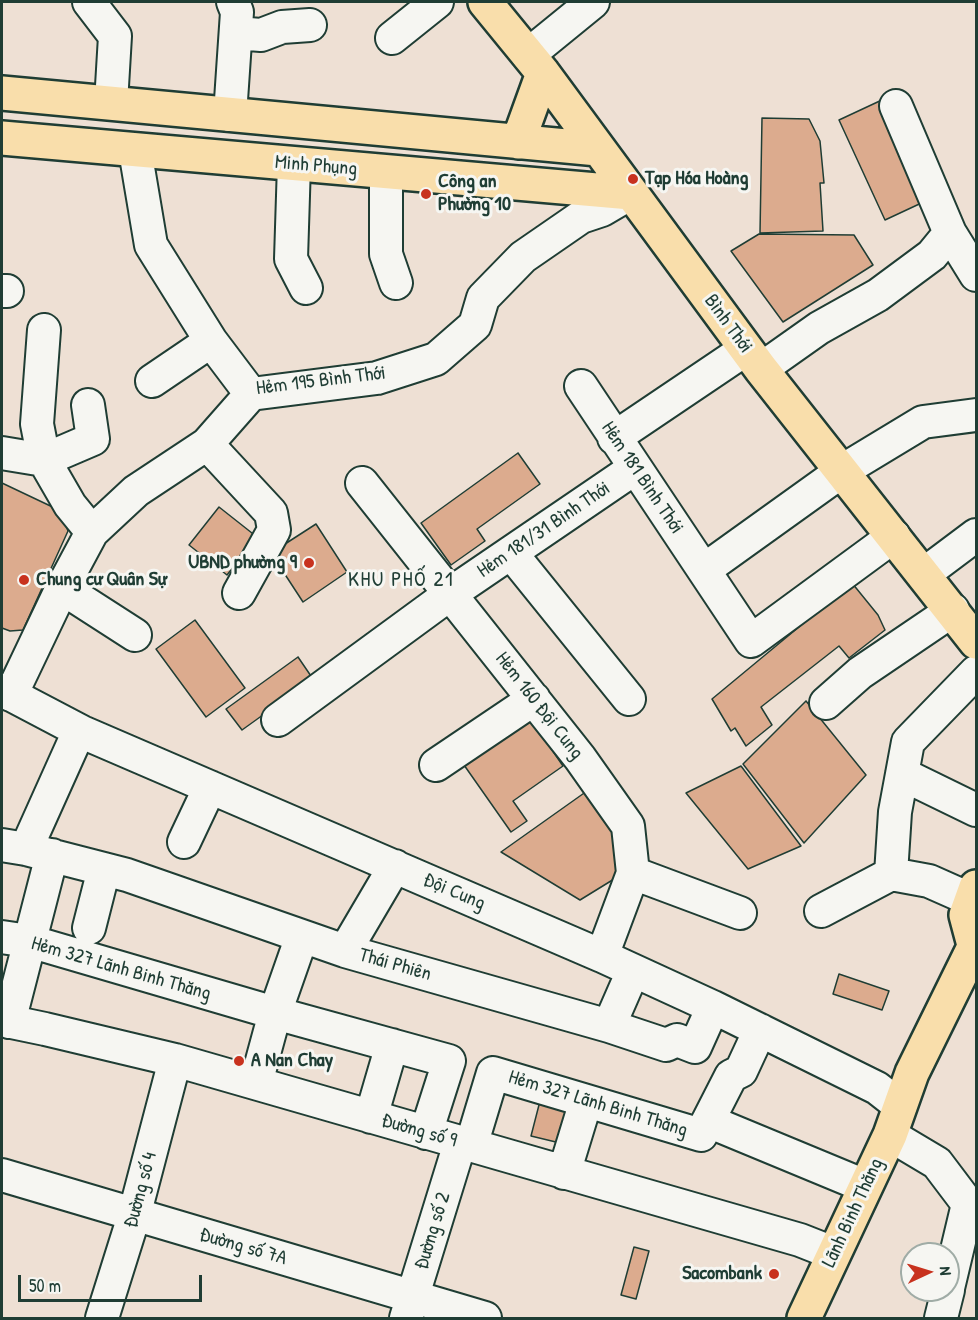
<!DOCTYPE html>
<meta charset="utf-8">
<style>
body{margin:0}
#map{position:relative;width:978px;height:1320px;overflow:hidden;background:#eee0d4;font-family:"Patrick Hand",sans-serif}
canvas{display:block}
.frame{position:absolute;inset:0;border:3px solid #1f3d34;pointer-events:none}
.north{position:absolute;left:900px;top:1242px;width:60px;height:60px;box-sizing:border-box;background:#f6f6f2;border:2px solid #a0aca6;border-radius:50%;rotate:86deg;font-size:16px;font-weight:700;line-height:24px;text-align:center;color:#1f3d34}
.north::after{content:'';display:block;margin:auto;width:21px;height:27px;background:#c8321e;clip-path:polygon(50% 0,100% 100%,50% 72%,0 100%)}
.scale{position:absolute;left:18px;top:1275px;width:184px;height:27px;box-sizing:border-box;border:3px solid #1f3d34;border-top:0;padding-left:8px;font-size:18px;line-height:21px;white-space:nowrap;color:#1f3d34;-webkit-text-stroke:4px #f6f6f2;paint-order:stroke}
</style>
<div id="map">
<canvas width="978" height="1320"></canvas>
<div class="frame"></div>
<div class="north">N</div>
<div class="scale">50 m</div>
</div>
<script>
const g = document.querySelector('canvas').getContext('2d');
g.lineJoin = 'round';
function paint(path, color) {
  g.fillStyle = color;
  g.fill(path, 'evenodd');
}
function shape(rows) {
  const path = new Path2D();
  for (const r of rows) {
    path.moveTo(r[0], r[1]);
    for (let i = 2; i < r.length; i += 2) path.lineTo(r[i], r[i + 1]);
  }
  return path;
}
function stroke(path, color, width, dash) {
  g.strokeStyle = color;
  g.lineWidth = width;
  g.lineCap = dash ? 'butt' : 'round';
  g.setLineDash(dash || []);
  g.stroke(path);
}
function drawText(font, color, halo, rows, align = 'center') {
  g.font = font + ' "Patrick Hand",sans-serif';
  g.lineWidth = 6;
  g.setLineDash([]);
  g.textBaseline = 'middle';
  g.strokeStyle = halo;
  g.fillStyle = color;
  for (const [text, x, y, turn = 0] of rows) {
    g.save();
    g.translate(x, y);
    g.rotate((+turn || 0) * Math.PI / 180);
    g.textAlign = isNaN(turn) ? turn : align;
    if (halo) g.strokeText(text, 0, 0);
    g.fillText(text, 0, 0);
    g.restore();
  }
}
const building = shape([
 [884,99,930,199,885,220,839,120,884,99],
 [762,118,809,119,820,141,824,183,820,183,823,231,760,233,762,118],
 [759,234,854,235,873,265,783,322,731,251,759,234],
 [518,453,540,484,477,529,485,541,451,565,421,523,518,453],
 [2,483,61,511,68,531,23,630,10,631,2,628,2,483],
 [219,507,257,537,227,575,189,545,219,507],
 [316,524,347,572,303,602,271,553,316,524],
 [852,583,878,615,885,630,849,658,839,646,761,707,772,725,746,746,735,728,731,731,712,699,852,583],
 [195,620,245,688,206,717,156,649,195,620],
 [298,657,313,679,242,730,226,709,298,657],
 [806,701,866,775,804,843,743,764,806,701],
 [531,719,563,766,513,801,527,821,511,832,464,765,531,719],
 [741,766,801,846,748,869,686,793,741,766],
 [587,791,612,823,619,876,580,900,501,852,587,791],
 [839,974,889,991,882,1010,833,994,839,974],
 [540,1101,568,1108,560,1143,531,1136,540,1101],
 [634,1247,649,1251,636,1299,621,1295,634,1247]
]);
paint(building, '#dcab8e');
stroke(building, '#1f3d34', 1.5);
const minor = shape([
 [89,2,115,36,111,103],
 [236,33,261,35,282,27,310,25],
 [392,38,437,2],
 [528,55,593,2],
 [896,106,950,233,976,275],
 [230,115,237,12,233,2],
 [135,150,151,245,211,341,251,394],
 [294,164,291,259,306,288],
 [386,172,386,254,396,283],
 [2,291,7,291],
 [761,369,819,328,878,295,932,255,950,233],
 [152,381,211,341],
 [581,386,751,641,894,536],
 [251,394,377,378,436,359,475,325,483,298,523,257,581,217,602,210,631,193],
 [614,438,746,349],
 [207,444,271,513,274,530,239,593],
 [2,453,44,460],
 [44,460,93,439,88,405],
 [362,483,580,758,628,826,633,873,602,956],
 [92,532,136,491,207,444,251,394],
 [511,553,629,699],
 [704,570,842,471,923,422,976,415],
 [924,574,976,535],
 [62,588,135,635],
 [2,690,82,732,602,956,713,1007,877,1088,900,1106],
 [11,695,62,588,92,532,70,505,44,460,37,424,44,330],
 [826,703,860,673,953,610],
 [278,720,450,594,635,468],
 [436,765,534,699],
 [902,774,976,810],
 [184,842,210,787],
 [2,845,26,849,127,875,345,951,609,1026,666,1045,677,1040,695,1047,713,1007],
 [26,849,79,731],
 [633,873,740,913],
 [891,874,895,812,908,742,976,672],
 [891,874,929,881,972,900],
 [821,911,891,874],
 [89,928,104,869],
 [2,937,29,941,275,1013,449,1061,426,1133],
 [345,951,395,866],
 [2,1020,45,1029,175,1060,800,1240,833,1253],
 [9,1022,52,855],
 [609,1026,633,971],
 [256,1083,275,1013,302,936],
 [371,1117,392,1045],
 [708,1121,731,1076,741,1071,760,1030],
 [890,1135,937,1163,968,1204,976,1206],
 [471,1146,493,1073,701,1135,708,1121,865,1186],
 [564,1173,586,1101],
 [2,1175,485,1318],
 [948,1288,968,1204],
 [102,1318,134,1216,175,1060],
 [406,1318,460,1143],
 [941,1318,948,1290]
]);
const major = shape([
 [485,2,543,73,761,369,976,642],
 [2,93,598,149],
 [2,138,631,193],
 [518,142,543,73],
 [974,945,966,915,976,887],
 [804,1318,890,1135,912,1073,976,943]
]);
stroke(minor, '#1f3d34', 36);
stroke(major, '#1f3d34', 38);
stroke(minor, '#f6f6f2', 32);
stroke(major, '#f9deab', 33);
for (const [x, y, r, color] of [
 [633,179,6,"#c8321e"],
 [426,194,6,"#c8321e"],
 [309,563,6,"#c8321e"],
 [24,580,6,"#c8321e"],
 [239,1061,6,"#c8321e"],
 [774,1274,6,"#c8321e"]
]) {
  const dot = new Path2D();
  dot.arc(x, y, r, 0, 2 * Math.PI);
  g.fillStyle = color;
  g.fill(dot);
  stroke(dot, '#f6f6f2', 2);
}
drawText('20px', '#1f3d34', '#f6f6f2', [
 ["Minh Phụng",316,166,5],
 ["Bình Thới",728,324,54],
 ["Hẻm 195 Bình Thới",321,381,-7],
 ["Hẻm 181 Bình Thới",642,478,56],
 ["Hẻm 181/31 Bình Thới",544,530,-34],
 ["Hẻm 160 Đội Cung",539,706,52],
 ["Đội Cung",454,892,23],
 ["Thái Phiên",395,965,16],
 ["Hẻm 327 Lãnh Binh Thăng",121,969,16],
 ["Hẻm 327 Lãnh Binh Thăng",598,1104,17],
 ["Đường số 9",419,1131,16],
 ["Đường số 4",141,1190,-75],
 ["Lãnh Binh Thăng",853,1213,-65],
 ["Đường số 2",433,1231,-73],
 ["Đường số 7A",243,1247,16]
]);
drawText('bold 20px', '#1f3d34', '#f6f6f2', [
 ["Tạp Hóa Hoàng",645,179],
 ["Công an",438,182],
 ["Phường 10",438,205],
 ["UBND phường 9",297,563,"right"],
 ["Chung cư Quân Sự",36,580],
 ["A Nan Chay",251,1061],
 ["Sacombank",762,1274,"right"]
], 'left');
g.letterSpacing = '1.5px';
drawText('21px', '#1f3d34', '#f6f6f2', [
 ["KHU PHỐ 21",401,580]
]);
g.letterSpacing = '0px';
</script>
